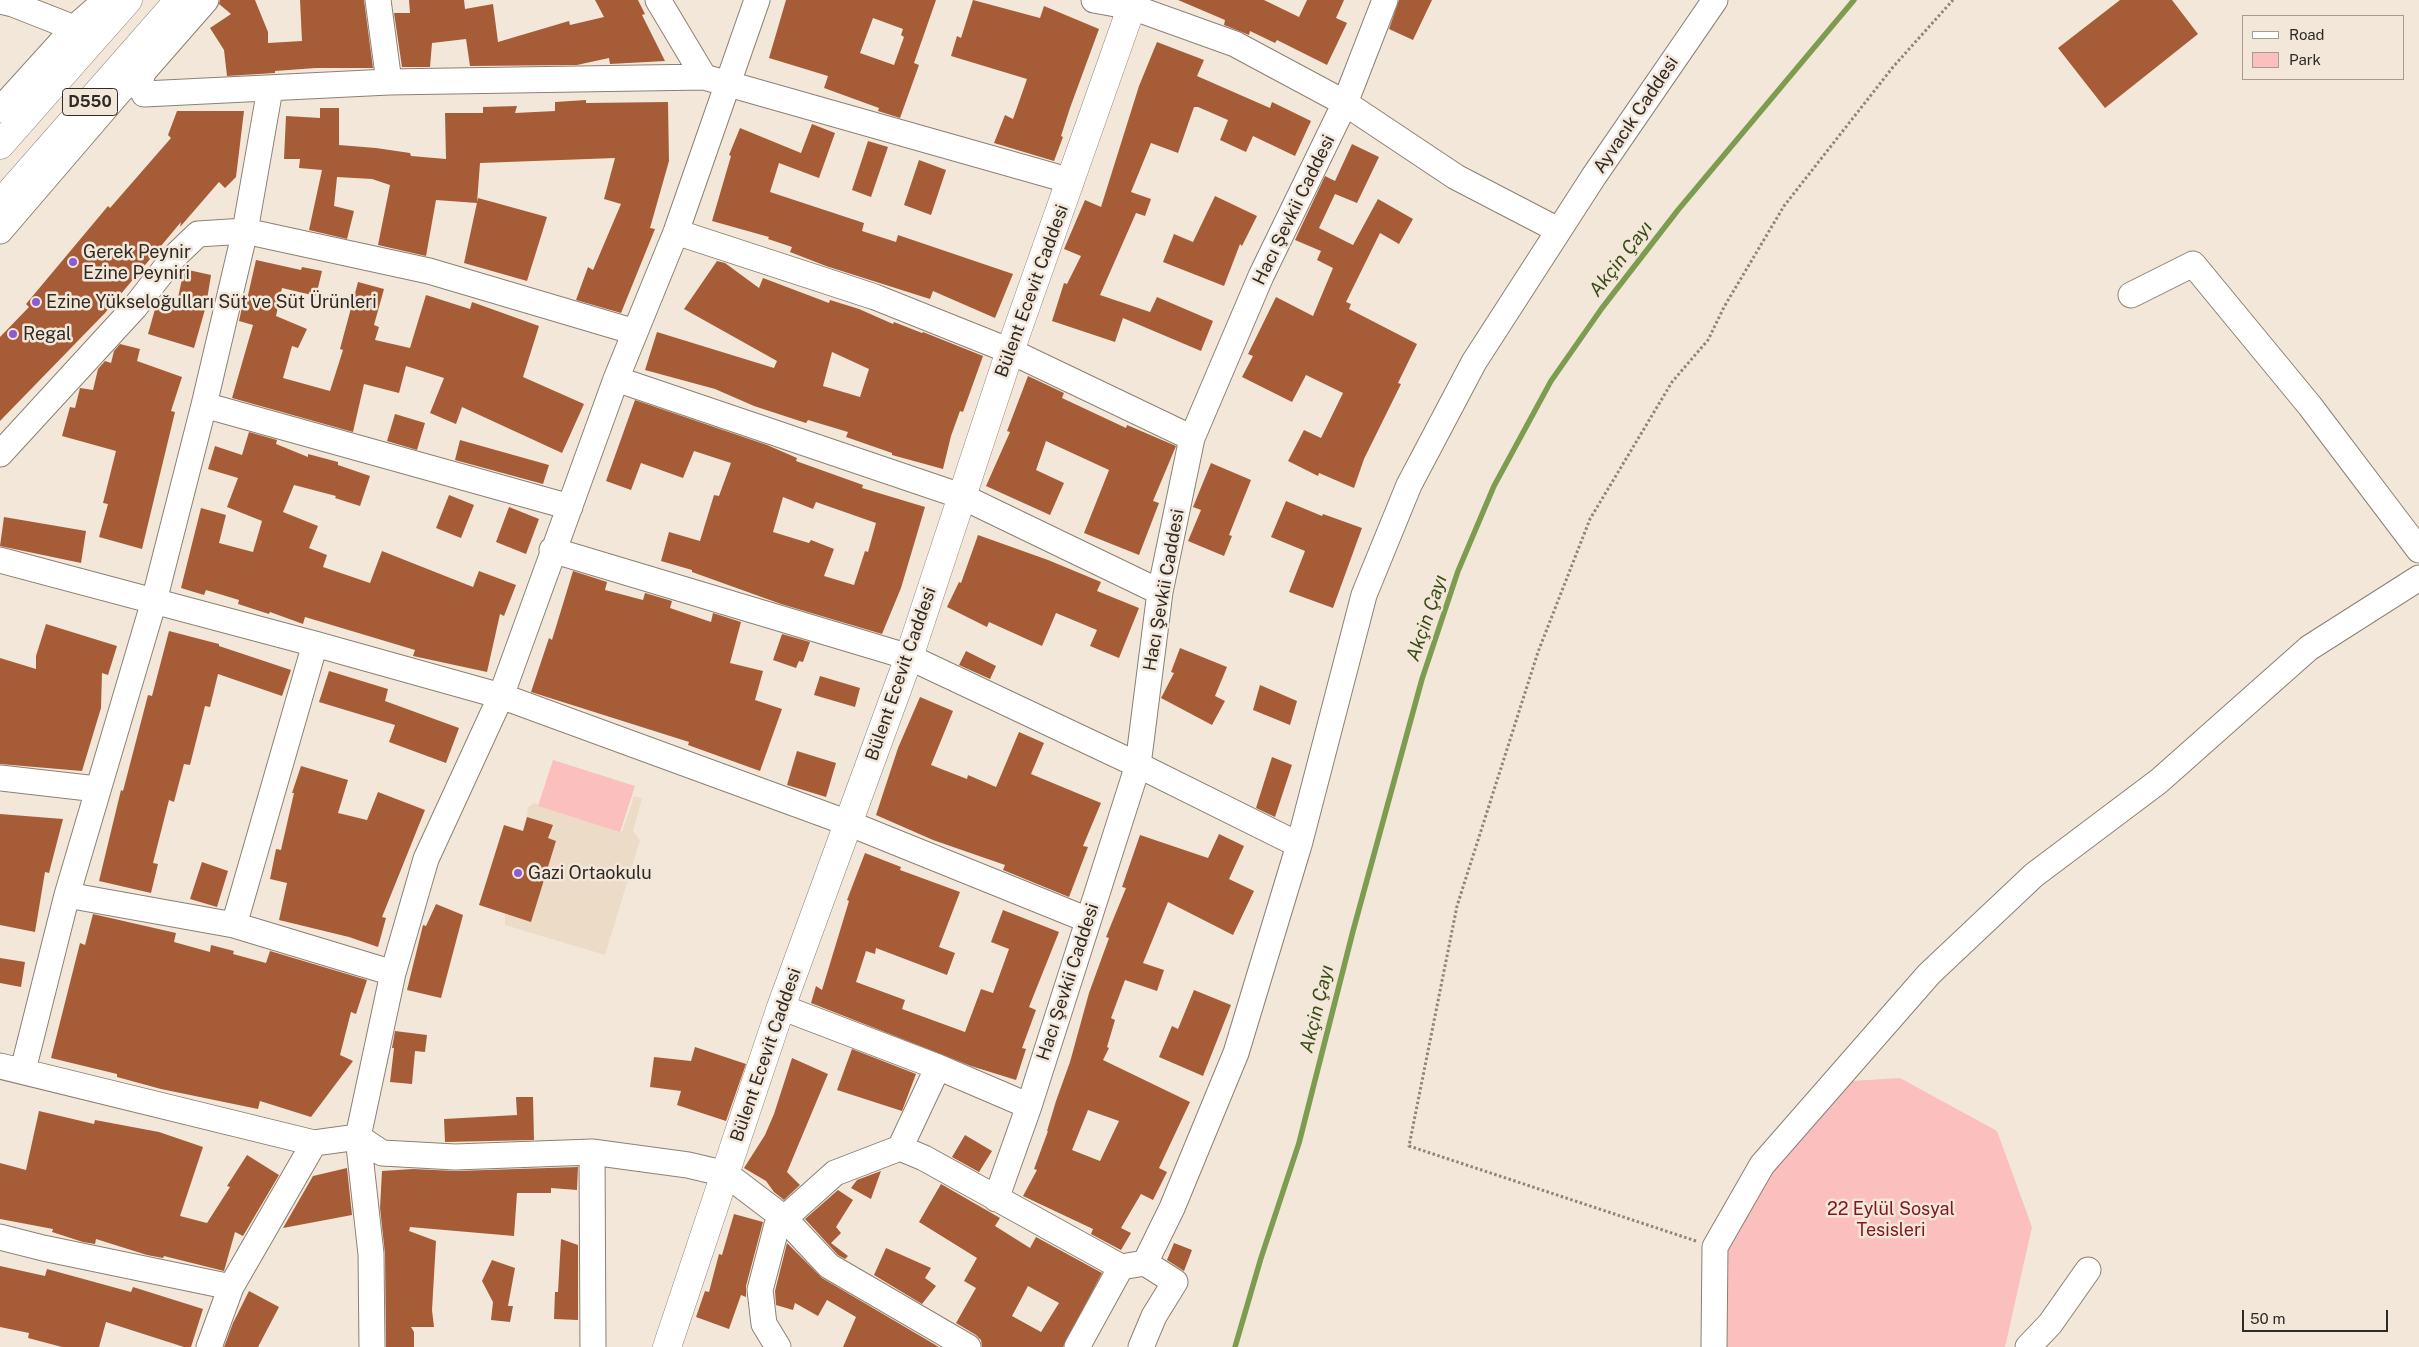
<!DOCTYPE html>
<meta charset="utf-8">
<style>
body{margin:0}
#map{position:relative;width:2419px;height:1347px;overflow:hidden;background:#f3e7d9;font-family:"Public Sans",sans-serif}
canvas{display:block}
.legend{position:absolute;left:2242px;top:15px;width:162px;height:65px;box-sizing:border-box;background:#f3e7d9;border:1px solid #a59b91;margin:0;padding:6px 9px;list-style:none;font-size:15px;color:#2f2a25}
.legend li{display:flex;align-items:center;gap:10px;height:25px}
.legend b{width:25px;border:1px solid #a59b91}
.scale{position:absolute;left:2242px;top:1310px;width:146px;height:22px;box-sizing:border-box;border:2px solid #2f2a25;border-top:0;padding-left:6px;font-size:15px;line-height:18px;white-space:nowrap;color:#2f2a25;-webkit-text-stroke:4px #f3e7d9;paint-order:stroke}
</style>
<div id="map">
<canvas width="2419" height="1347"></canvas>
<ul class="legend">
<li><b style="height:6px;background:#fff"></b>Road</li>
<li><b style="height:14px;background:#fbbfbd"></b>Park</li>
</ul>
<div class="scale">50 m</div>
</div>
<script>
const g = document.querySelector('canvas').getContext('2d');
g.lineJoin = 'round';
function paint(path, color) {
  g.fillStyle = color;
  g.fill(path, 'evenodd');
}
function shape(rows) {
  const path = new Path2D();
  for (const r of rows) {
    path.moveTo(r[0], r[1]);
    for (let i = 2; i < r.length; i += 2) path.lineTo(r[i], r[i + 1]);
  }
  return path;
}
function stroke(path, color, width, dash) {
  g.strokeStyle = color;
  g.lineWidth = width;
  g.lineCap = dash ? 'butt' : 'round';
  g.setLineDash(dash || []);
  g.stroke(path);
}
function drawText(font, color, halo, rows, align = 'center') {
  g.font = font + ' "Public Sans",sans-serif';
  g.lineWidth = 5;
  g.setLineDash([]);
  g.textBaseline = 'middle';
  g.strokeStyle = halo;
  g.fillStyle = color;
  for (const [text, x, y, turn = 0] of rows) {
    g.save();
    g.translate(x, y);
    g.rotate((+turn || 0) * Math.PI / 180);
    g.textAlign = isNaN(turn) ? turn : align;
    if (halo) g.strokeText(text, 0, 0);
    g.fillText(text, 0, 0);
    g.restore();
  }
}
paint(shape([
 [634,796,642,798,633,831,640,840,605,955,505,925,505,914,531,921,556,841,548,838,553,825,527,817,528,807,534,803,622,832]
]), '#ecdbc7');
paint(shape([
 [553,760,635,786,620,832,538,806],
 [1900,1078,1997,1131,2032,1227,2005,1347,1723,1347,1729,1224,1835,1082]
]), '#fbbfbd');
stroke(shape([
 [1235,1347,1261,1258,1299,1143,1353,931,1422,679,1458,571,1494,486,1551,381,1602,308,1678,210,1854,0]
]), '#7e9c50', 5.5);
paint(shape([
 [220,0,255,0,268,32,268,43,302,41,300,0,364,0,373,68,316,68,275,71,275,73,227,76,224,50,210,28,231,14,219,4],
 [409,0,464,0,465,9,493,4,498,42,569,21,570,25,604,17,595,0,638,0,645,14,642,15,665,61,610,64,609,58,577,65,470,66,466,39,432,43,430,67,402,67,394,13,410,13],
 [786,0,936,0,914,63,919,65,900,118,878,111,879,108,824,88,828,76,769,58],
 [873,18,903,29,901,35,904,37,894,65,860,53],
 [973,0,1040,18,1044,6,1099,29,1070,108,1061,136,1063,137,1054,161,994,143,1005,115,1013,119,1027,79,951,56,957,36,961,38],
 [1178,0,1264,0,1299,17,1307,0,1344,0,1336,18,1347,23,1327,65,1277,40,1275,43,1250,31,1249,35,1224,25,1225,20],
 [1399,0,1432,0,1413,40,1389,29],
 [2120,0,2172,0,2198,34,2105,108,2058,48],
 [1157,42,1204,60,1197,76,1270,108,1272,102,1311,121,1295,156,1253,136,1246,152,1220,140,1228,120,1198,107,1194,107,1178,153,1151,143,1131,192,1151,199,1145,216,1136,213,1100,295,1150,312,1157,297,1213,321,1201,351,1123,318,1115,342,1052,321,1064,283,1067,284,1081,256,1064,249,1085,200,1101,207,1139,86],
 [586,100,586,103,668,102,669,161,650,228,655,229,621,313,576,300,588,267,593,270,621,204,604,199,615,158,480,163,477,203,436,200,426,256,378,245,390,185,372,179,337,177,334,206,354,211,347,239,309,230,322,170,299,168,300,159,284,159,286,116,320,118,320,108,339,108,339,145,376,148,410,153,411,156,446,159,445,113,483,113,483,107,517,106,515,113,555,111,555,102],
 [177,111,244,111,236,177,225,188,219,182,180,227,181,222,105,313,0,421,0,337,29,307,26,304,108,206,110,208,171,138,168,135],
 [812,124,835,133,819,178,779,163,770,192,864,223,862,231,896,242,898,235,1013,274,995,318,933,291,930,299,826,266,790,252,792,247,768,239,769,237,712,221,731,156,729,155,740,128,801,153],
 [868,141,888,147,871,197,852,190],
 [1352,144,1379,157,1357,203,1335,194,1319,228,1353,245,1378,199,1413,219,1399,244,1380,233,1346,302,1351,304,1349,309,1417,344,1398,383,1401,384,1364,459,1354,488,1319,473,1318,476,1288,461,1304,430,1321,438,1343,393,1306,375,1292,402,1242,377,1253,356,1248,354,1276,297,1313,316,1333,268,1317,260,1321,251,1295,240,1325,176,1335,181],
 [919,160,946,170,931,215,904,205],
 [1215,196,1257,216,1242,246,1240,244,1224,286,1163,262,1174,234,1193,242],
 [478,198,547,217,527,281,464,263],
 [256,260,301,270,302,267,322,271,316,296,282,288,276,316,307,329,298,348,292,346,283,378,330,391,343,350,340,349,358,282,384,289,374,325,379,327,375,340,410,348,426,295,470,309,472,302,539,326,523,377,584,404,562,453,462,407,456,424,430,413,444,378,406,366,399,393,364,384,353,432,232,398,253,325,239,321,243,303,246,304],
 [717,261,725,263,759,288,763,278,829,303,830,300,859,309,893,324,894,322,922,333,923,332,983,356,963,412,960,411,951,436,943,469,892,455,892,453,846,437,848,432,808,420,806,423,754,406,715,389,645,370,657,332,774,368,777,361,684,309],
 [832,352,869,369,860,397,823,386],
 [184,269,211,275,206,306,194,348,148,334,157,302,164,294,178,298],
 [120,344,140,349,137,361,182,377,171,411,175,412,142,549,99,537,108,504,103,503,116,451,62,436,70,407,75,408,80,388,93,390,98,369,105,361,111,363,114,351],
 [1028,376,1064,393,1062,398,1126,428,1127,425,1176,446,1153,501,1159,503,1139,555,1084,533,1109,470,1046,441,1036,470,1064,483,1050,515,986,486,1010,432,1007,431],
 [635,400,767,445,797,458,796,461,863,485,862,488,925,507,901,588,882,634,781,604,692,572,692,570,661,561,669,532,700,541,714,495,719,496,731,463,694,451,683,478,641,463,631,490,606,481],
 [783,497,813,509,816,502,876,523,868,552,865,551,854,585,824,576,834,549,811,540,809,543,773,532],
 [395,414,425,423,417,450,387,441],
 [249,432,277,440,276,444,308,457,308,454,338,462,338,465,370,476,360,506,335,498,336,496,294,485,283,512,318,526,309,548,327,555,323,567,370,583,382,551,473,587,479,571,516,585,504,616,500,614,487,672,413,656,415,650,305,617,303,624,270,612,269,614,238,604,239,600,206,590,204,595,181,588,201,508,226,515,219,543,253,552,262,521,227,507,238,478,208,469,215,446,242,455],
 [460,440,549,465,543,484,455,460],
 [1211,463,1251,480,1229,535,1232,536,1224,556,1188,541,1201,510,1193,507],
 [449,495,474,505,461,538,436,528],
 [1286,501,1322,516,1323,514,1362,528,1333,608,1289,592,1305,551,1271,537],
 [509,507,539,519,526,554,496,542],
 [4,517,86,531,81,563,0,546],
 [978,535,1048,560,1101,582,1097,591,1139,608,1119,658,1090,646,1097,630,1056,613,1042,646,989,622,987,627,947,607,959,582,961,583],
 [573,571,607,582,605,590,643,600,645,593,672,601,670,608,711,622,713,613,741,622,730,663,763,671,755,700,782,709,760,771,688,745,689,742,531,692,549,638,552,640],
 [46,624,117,646,108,675,102,673,101,708,82,771,0,764,0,658,36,669,36,656],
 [169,631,219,644,219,646,291,670,282,696,218,674,210,707,205,706,190,765,184,764,174,802,169,800,153,863,158,864,151,893,99,881,121,790,123,791,148,695,152,696],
 [782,634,810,642,803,662,799,661,796,668,773,660],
 [1180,648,1227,667,1215,696,1225,701,1212,725,1161,698,1174,673,1171,672],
 [966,651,996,666,990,679,959,665],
 [329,671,388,689,385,701,459,728,446,763,389,742,395,725,319,702],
 [820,676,860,688,855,707,814,695],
 [1260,685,1297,701,1290,725,1253,710],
 [920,697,953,711,931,765,967,779,968,775,996,787,1019,732,1044,743,1031,774,1101,803,1083,846,1088,847,1069,897,1003,870,1005,865,933,840,876,815,898,748],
 [797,751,836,763,826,797,787,785],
 [1272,757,1292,765,1275,817,1256,808],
 [301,766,348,780,338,813,367,820,378,792,425,810,382,917,386,918,378,947,349,937,279,920,287,883,270,879,276,849,281,850,294,793,292,793],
 [0,814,63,819,49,873,45,872,35,932,0,925],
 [527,817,553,825,548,838,556,841,531,922,479,905,504,825,523,831],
 [1219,834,1244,846,1229,879,1254,891,1233,935,1168,902,1143,963,1164,970,1157,991,1125,980,1111,1018,1115,1020,1107,1047,1109,1048,1103,1060,1190,1102,1159,1168,1167,1172,1153,1200,1141,1194,1121,1228,1131,1233,1121,1250,1091,1234,1093,1229,1023,1196,1037,1170,1034,1169,1048,1131,1047,1131,1056,1101,1070,1062,1089,993,1109,938,1106,937,1126,888,1122,887,1140,835,1208,858],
 [1088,1110,1119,1121,1100,1161,1072,1150],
 [865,853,901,867,900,870,960,892,939,947,955,953,947,975,876,948,875,954,866,951,856,982,905,1000,902,1009,965,1032,981,989,993,993,1009,949,991,942,1003,910,1059,932,1029,1007,1036,1010,1022,1048,1026,1049,1016,1080,971,1066,811,1003,816,986,822,990,849,901,847,900],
 [202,862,228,871,217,907,190,899],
 [436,904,463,915,441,998,407,990,423,925,426,926],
 [93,914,176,933,174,942,210,952,211,945,234,951,233,954,266,963,270,951,367,980,356,1014,351,1012,340,1055,353,1061,311,1117,260,1101,258,1109,161,1089,117,1077,117,1074,51,1058,80,943,85,945],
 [0,958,25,962,21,987,0,983],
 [1194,990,1231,1005,1203,1076,1159,1057,1172,1026,1178,1029],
 [395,1031,427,1035,425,1052,415,1051,412,1084,390,1082,394,1048,392,1048],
 [695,1047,746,1064,726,1121,677,1105,681,1091,650,1087,654,1057,691,1061],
 [852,1049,916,1074,902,1111,837,1090],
 [792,1058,828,1074,787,1172,800,1185,784,1200,774,1192,766,1181,744,1168,765,1135,774,1114],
 [516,1097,533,1097,534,1140,445,1142,444,1119,517,1115],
 [39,1111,94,1124,95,1120,159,1132,203,1147,180,1216,207,1223,230,1187,227,1186,247,1155,279,1175,243,1236,235,1232,224,1271,164,1256,163,1258,147,1255,96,1239,95,1244,83,1242,52,1232,53,1229,0,1219,0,1163,26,1170],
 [965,1135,992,1151,979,1172,952,1157],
 [578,1167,577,1190,551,1188,551,1193,517,1193,514,1236,410,1227,409,1231,436,1241,432,1310,434,1327,411,1327,414,1332,414,1347,386,1347,385,1254,380,1208,382,1171,413,1169,456,1171],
 [347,1168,352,1215,283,1228,313,1176],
 [881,1171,871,1199,851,1188,857,1180],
 [941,1184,1000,1218,995,1226,1030,1248,1036,1237,1102,1273,1063,1347,982,1347,981,1340,976,1335,956,1323,976,1288,964,1281,977,1258,919,1222],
 [1028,1286,1059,1303,1041,1332,1012,1316],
 [838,1190,853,1200,836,1227,841,1233,831,1243,848,1256,845,1259,838,1255,805,1219],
 [734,1214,763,1222,746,1286,746,1297,741,1295,729,1329,696,1317,705,1291,709,1292,719,1254,722,1255],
 [561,1239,578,1245,578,1320,554,1319,555,1292,558,1292],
 [787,1243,822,1278,939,1347,843,1347,856,1317,827,1300,818,1316,795,1303,793,1310,776,1305,775,1291],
 [1174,1243,1192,1250,1184,1271,1167,1260],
 [886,1248,931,1268,925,1278,936,1286,922,1304,874,1275],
 [492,1260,515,1268,508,1306,513,1306,510,1322,491,1320,493,1302,482,1281],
 [0,1266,45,1276,47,1269,131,1292,133,1287,203,1309,191,1347,184,1347,106,1322,99,1347,62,1347,28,1338,29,1333,0,1327],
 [249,1291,279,1307,258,1347,224,1347,233,1323]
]), '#a65d37');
const minor = shape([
 [206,0,143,72,140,85,144,94,389,82,704,77,1071,181],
 [378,0,389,82],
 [658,0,704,77],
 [1094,0,1132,7,1235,44,1345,103,1456,177,1558,230],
 [0,1,13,4,74,28,80,41],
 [0,110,74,28,106,0],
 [0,231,121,90,143,72],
 [676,232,875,297,1010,351,1192,438],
 [2131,295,2193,264,2310,406,2419,550],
 [616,379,961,496,1160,592],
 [204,405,570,507],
 [0,454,135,307,174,257,198,234,245,231,429,271,635,332],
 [552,550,909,657,1138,765,1299,845],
 [0,560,315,644,501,696,848,823,1088,920],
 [0,778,97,789],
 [67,895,234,925,393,973],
 [234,925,315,644],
 [781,1007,938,1067,1029,1106],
 [0,1066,314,1143,358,1137,382,1153,455,1157,592,1152,688,1165,726,1174,784,1218,829,1266,968,1347],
 [23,1070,67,895,154,601,204,405,245,231,270,89],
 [900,1148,938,1067],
 [592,1152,593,1347],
 [996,1199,1029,1106,1138,765,1160,592,1192,438,1261,276,1345,103,1385,0],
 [0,1237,43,1248,231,1287],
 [209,1347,231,1287,314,1143],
 [372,1347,371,1254,358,1137,393,973,426,859,501,696,616,379,676,232,757,0],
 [778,1347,764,1324,760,1290,777,1225,835,1173,900,1148,924,1158,1121,1267],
 [1077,1347,1121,1267,1145,1263,1172,1208,1236,1053,1299,845,1364,595,1409,485,1474,362,1594,176,1715,0],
 [1141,1347,1154,1316,1175,1282,1145,1263],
 [1714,1347,1715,1247,1762,1165,1929,974,2034,875,2159,781,2309,648,2419,578],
 [2028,1347,2050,1324,2088,1270]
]);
const major = shape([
 [667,1347,781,1007,909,657,1010,351,1134,0]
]);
const highway = shape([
 [0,145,128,0],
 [0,204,179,0]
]);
stroke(minor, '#8b8173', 27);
stroke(major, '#8b8173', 29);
stroke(highway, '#8b8173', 29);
stroke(shape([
 [1696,1241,1409,1146,1457,906,1538,652,1590,519,1672,382,1708,340,1724,307,1784,206,1893,67,1953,0]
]), '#8d857c', 3, [2.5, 2.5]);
stroke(minor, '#fff', 25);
stroke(major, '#fff', 28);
stroke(highway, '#fff', 28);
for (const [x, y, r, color] of [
 [73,262,5,"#8e5bd4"],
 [36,302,5,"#8e5bd4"],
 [13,334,5,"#8e5bd4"],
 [518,873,5,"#8e5bd4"]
]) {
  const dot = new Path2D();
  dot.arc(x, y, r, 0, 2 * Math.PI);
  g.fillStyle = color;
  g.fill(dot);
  stroke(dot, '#f3e7d9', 2);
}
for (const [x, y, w] of [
 [90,102,55]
]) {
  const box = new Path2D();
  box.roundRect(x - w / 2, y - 13.5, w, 27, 4);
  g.fillStyle = '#f3e7d9';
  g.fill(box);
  stroke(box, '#2f2a25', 1);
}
drawText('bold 16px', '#2f2a25', null, [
 ["D550",90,102]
]);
drawText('18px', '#2f2a25', '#f3e7d9', [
 ["Ayvacık Caddesi",1636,115,-56],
 ["Hacı Şevkii Caddesi",1294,210,-64],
 ["Bülent Ecevit Caddesi",1032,291,-70],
 ["Hacı Şevkii Caddesi",1164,590,-80],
 ["Bülent Ecevit Caddesi",901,674,-71],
 ["Hacı Şevkii Caddesi",1068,982,-72],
 ["Bülent Ecevit Caddesi",766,1055,-71]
]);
drawText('18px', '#2f2a25', '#f3e7d9', [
 ["Gerek Peynir",83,252],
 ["Ezine Peyniri",83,273],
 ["Ezine Yükseloğulları Süt ve Süt Ürünleri",46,302],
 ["Regal",23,334],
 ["Gazi Ortaokulu",528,873]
], 'left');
drawText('18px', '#7f1623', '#f3e7d9', [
 ["22 Eylül Sosyal",1891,1209],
 ["Tesisleri",1891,1230]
]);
drawText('italic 19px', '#374b14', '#f3e7d9', [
 ["Akçin Çayı",1621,259,-52],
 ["Akçin Çayı",1427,618,-71],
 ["Akçin Çayı",1317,1009,-76]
]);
</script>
